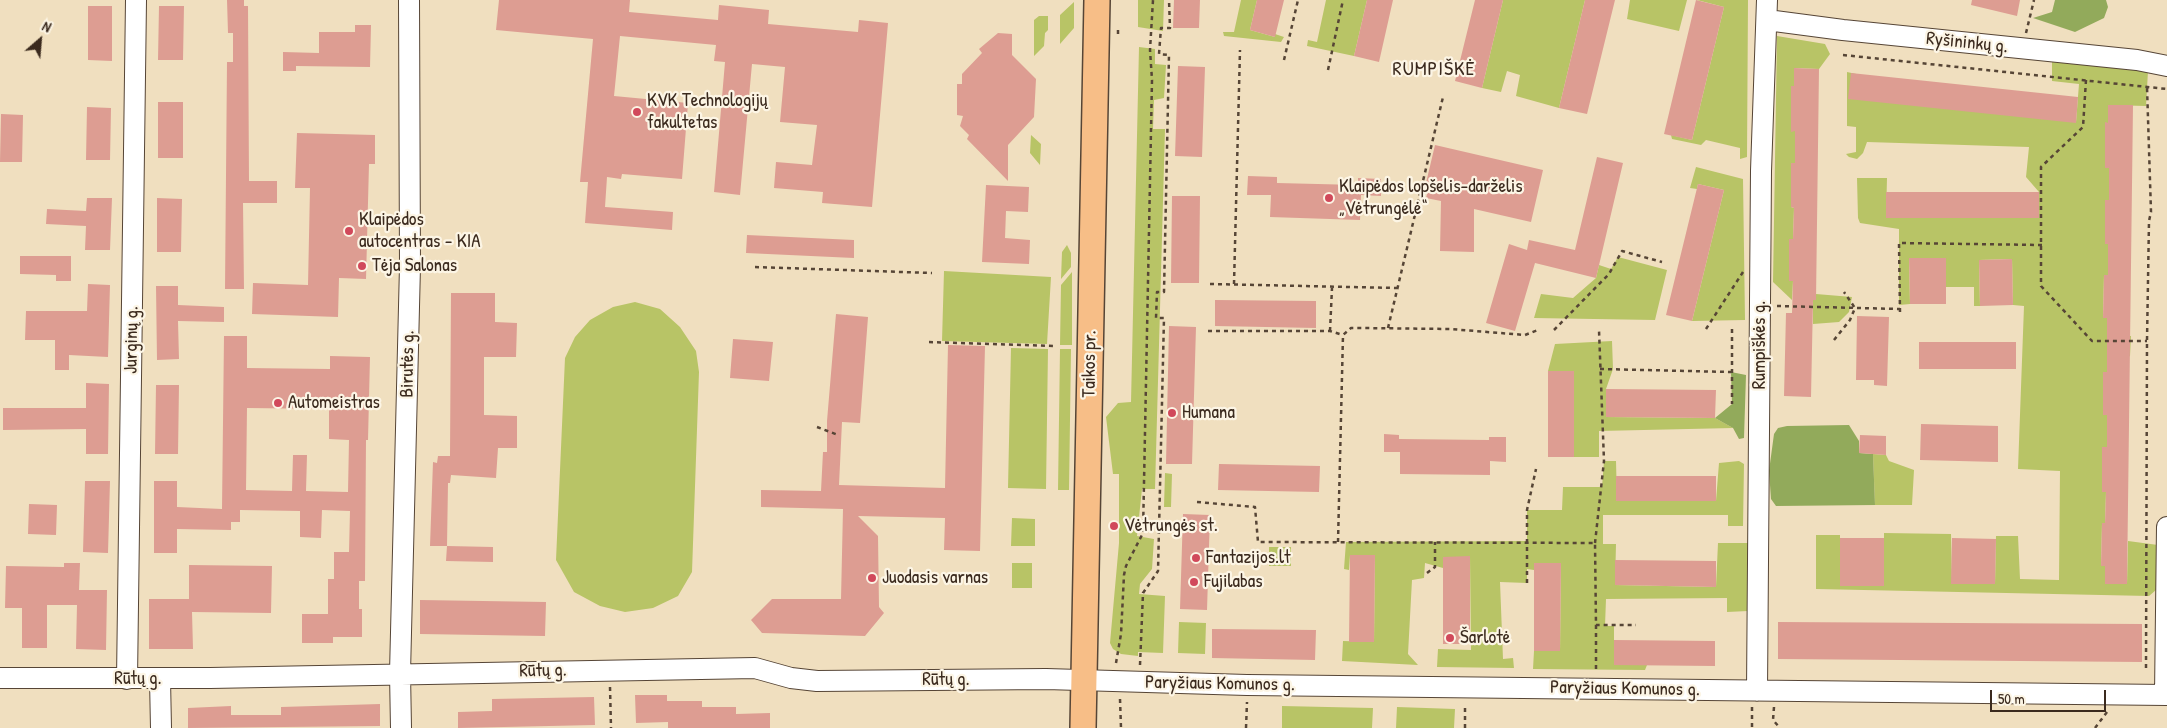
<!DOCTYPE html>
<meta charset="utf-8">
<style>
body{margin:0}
#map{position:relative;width:2167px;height:728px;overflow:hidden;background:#f0dfbf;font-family:"Patrick Hand",sans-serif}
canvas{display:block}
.north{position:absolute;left:15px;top:15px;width:50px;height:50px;-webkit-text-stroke:4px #fcf5e5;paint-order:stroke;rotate:27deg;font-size:14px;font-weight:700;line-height:20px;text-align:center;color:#3b2a1e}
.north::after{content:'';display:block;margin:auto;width:18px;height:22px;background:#3b2a1e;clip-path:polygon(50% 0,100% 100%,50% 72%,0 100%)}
.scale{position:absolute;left:1990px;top:690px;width:116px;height:22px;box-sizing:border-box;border:2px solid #3b2a1e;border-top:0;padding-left:6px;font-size:15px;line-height:18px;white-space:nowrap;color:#3b2a1e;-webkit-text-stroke:4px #fcf5e5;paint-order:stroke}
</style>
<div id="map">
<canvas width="2167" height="728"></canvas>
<div class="north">N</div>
<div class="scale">50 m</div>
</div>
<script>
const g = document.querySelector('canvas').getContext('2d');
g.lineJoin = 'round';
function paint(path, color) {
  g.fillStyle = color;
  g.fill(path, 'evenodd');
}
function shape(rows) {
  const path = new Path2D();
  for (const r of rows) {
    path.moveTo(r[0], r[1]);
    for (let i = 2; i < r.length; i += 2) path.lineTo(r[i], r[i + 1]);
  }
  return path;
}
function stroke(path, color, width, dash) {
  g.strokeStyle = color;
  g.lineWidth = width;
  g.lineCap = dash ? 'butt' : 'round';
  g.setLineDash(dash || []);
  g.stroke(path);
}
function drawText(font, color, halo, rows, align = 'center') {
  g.font = font + ' "Patrick Hand",sans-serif';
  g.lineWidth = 4.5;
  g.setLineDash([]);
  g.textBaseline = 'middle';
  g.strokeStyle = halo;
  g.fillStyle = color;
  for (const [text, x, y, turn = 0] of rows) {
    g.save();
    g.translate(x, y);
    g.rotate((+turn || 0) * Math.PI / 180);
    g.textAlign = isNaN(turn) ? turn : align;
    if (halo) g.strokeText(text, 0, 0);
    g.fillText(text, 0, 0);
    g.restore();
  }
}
paint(shape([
 [1138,0,1164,0,1163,31,1138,27],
 [1241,0,1257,0,1250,30,1275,37,1275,34,1284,37,1281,42,1224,36,1223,32,1234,32],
 [1326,0,1367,0,1354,56,1307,46,1308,40,1317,42],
 [1503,0,1585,0,1559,108,1516,96,1520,75,1507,71,1501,92,1482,88],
 [1630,0,1687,0,1679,31,1627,19],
 [1697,0,1748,0,1747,157,1740,159,1740,148,1706,140,1701,145,1672,139,1671,135,1692,140,1724,7],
 [1074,2,1074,28,1060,44,1060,15],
 [1039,16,1048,16,1048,30,1045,33,1044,46,1034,56,1034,20],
 [1777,36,1825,44,1830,54,1819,69,1795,68,1794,86,1791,86,1791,131,1795,131,1795,163,1791,163,1791,207,1794,208,1793,239,1789,239,1789,281,1793,281,1792,300,1773,282],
 [1139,47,1155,49,1155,64,1166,65,1164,98,1154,100,1153,129,1165,129,1155,489,1142,489,1137,536,1154,539,1152,569,1140,584,1139,594,1165,596,1163,653,1138,652,1138,656,1121,654,1113,649,1110,643,1119,543,1119,474,1113,474,1106,417,1118,403,1131,402],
 [2052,62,2148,71,2146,106,2109,105,2108,123,2105,123,2105,168,2109,168,2109,200,2105,200,2105,244,2108,244,2108,275,2104,275,2103,317,2107,318,2107,336,2131,336,2130,356,2107,372,2103,372,2103,414,2107,415,2107,447,2102,448,2102,491,2106,492,2105,523,2102,524,2101,565,2105,566,2105,584,2127,584,2128,541,2158,545,2158,583,2156,590,2149,596,1816,589,1816,535,1840,535,1840,586,1884,586,1884,533,1951,534,1952,584,1995,584,1996,536,2018,536,2020,579,2059,580,2060,471,2018,469,2024,306,2013,305,2012,259,1979,260,1980,306,1974,306,1974,287,1946,287,1946,258,1909,258,1910,304,1899,305,1899,229,1860,223,1858,218,1857,178,1887,178,1886,218,2039,218,2039,192,2026,177,2029,147,1867,142,1863,153,1857,159,1849,157,1846,154,1856,152,1856,127,1847,126,1847,72,2076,122,2079,84,2052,81],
 [1031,135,1041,144,1040,165,1030,153],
 [1696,167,1743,179,1745,320,1692,321,1724,190,1698,184,1697,189,1690,188],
 [1067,245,1071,253,1071,267,1061,279,1062,252],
 [1618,257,1667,270,1655,320,1534,318,1541,294,1573,298,1596,278,1599,265,1611,269],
 [944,271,1051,277,1047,344,942,341],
 [1072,272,1072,345,1060,345,1061,285],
 [1816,294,1852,297,1849,312,1839,322,1813,324,1813,300,1816,300],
 [635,302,660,309,680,327,696,351,699,372,692,572,678,596,653,608,625,612,600,606,574,592,556,560,565,358,575,337,590,320,613,307],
 [1612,341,1613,369,1606,389,1606,417,1715,418,1733,428,1599,431,1599,457,1574,457,1574,371,1548,371,1555,344],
 [1011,348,1048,349,1046,489,1008,488],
 [1060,349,1071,349,1069,490,1058,490],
 [1873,454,1886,455,1889,461,1914,470,1912,505,1875,505],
 [1604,461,1616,461,1617,501,1716,501,1719,463,1739,461,1744,464,1743,526,1728,526,1728,515,1603,515,1603,544,1616,544,1615,585,1716,587,1718,543,1749,543,1748,611,1727,612,1727,598,1606,599,1605,626,1614,626,1614,640,1647,665,1645,670,1533,669,1534,651,1560,651,1561,563,1534,563,1534,570,1527,569,1527,583,1500,582,1503,659,1513,658,1514,668,1437,667,1438,649,1471,650,1470,557,1444,557,1443,568,1425,563,1424,578,1412,580,1408,654,1418,665,1342,661,1343,641,1374,642,1375,555,1350,555,1349,570,1344,569,1346,542,1527,541,1527,510,1562,510,1563,487,1602,487],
 [1165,473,1172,474,1171,507,1164,507],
 [1012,518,1035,519,1035,546,1011,546],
 [1269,547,1291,547,1291,566,1269,566],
 [1012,563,1032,563,1032,588,1012,588],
 [1179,622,1206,623,1205,654,1178,653],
 [1282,706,1373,708,1372,728,1282,728],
 [1397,707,1455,709,1454,728,1396,728]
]), '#b8c466');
paint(shape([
 [2055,0,2106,0,2108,7,2104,18,2075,32,2033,18,2052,12],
 [1731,372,1746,375,1744,438,1739,439,1733,428,1715,418,1732,404],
 [1849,425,1859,441,1859,453,1873,454,1875,505,1776,506,1771,499,1769,471,1774,434,1778,428,1787,426]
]), '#92aa5b');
paint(shape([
 [227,0,244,0,244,6,248,6,249,181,277,181,277,203,243,203,244,289,225,289,227,62,233,62,233,33,228,33],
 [499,0,630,0,629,12,718,20,719,5,769,10,768,24,858,32,859,20,888,23,872,207,822,203,823,192,774,188,776,162,812,165,817,125,780,122,785,67,752,64,740,195,714,192,725,62,714,61,716,45,620,36,614,96,688,103,682,179,622,174,621,179,607,177,605,207,673,212,672,230,585,223,588,182,580,182,593,39,496,30],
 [1174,0,1200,0,1199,28,1173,28],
 [1257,0,1284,0,1275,37,1250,30],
 [1367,0,1393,0,1379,62,1354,56],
 [1475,0,1503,0,1482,88,1455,81],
 [1585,0,1615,0,1587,114,1559,108],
 [1696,0,1724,7,1692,140,1664,134],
 [1972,0,2020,0,2017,16,1971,5],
 [88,6,112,6,112,61,88,60],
 [159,6,184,6,183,60,158,60],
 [355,25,371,25,370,67,296,66,296,71,283,71,283,52,319,53,319,32,355,32],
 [998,33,1012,34,1012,55,1036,79,1034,117,1008,145,1008,181,967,139,969,135,960,126,963,116,957,115,957,84,962,84,962,74,982,53,979,49],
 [1178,66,1205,67,1202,157,1175,156],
 [1794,68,1819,69,1816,300,1813,300,1811,397,1784,396,1786,313,1792,313,1793,281,1789,281,1789,239,1793,239,1794,208,1791,207,1791,163,1795,163,1795,131,1791,132,1791,86,1794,86],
 [1851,73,2078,97,2076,123,1848,99],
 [158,102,183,102,183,158,158,158],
 [2108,105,2133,105,2127,584,2105,584,2105,566,2101,566,2102,523,2105,523,2106,492,2102,492,2102,447,2107,447,2107,415,2103,415,2103,372,2107,372,2107,318,2103,318,2104,275,2108,275,2108,244,2105,244,2105,200,2109,200,2109,168,2105,168,2105,122,2108,123],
 [87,107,111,108,110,160,86,160],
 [1,114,23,115,22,162,0,162],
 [297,133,375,135,375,164,369,164,366,279,339,278,338,317,252,314,253,283,308,285,310,188,295,188],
 [1435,145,1543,170,1531,222,1474,209,1474,252,1440,251,1441,201,1426,198,1430,184,1426,183],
 [1597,157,1623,163,1596,278,1535,263,1515,331,1486,323,1509,244,1527,250,1529,240,1575,250],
 [1248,176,1277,177,1277,183,1358,185,1358,178,1381,179,1381,196,1361,195,1360,220,1270,217,1271,195,1247,195],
 [1698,184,1724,190,1692,321,1666,315],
 [986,185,1029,187,1028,212,1006,211,1005,238,1030,240,1029,264,982,262],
 [1886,192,2039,192,2039,218,1886,218],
 [1172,196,1200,196,1199,283,1171,283],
 [87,198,112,198,110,250,85,250,86,226,46,224,47,209,86,211],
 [157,198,182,199,181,252,157,252],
 [747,235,854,240,854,258,746,253],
 [20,256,71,256,71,281,56,281,56,275,20,274],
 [1909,258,1946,258,1946,304,1910,304],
 [2012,259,2013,305,1980,306,1979,260],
 [88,284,110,285,108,357,69,355,69,370,55,370,55,340,25,340,26,311,87,311],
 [156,286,178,286,178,305,224,307,224,322,178,321,179,359,157,360],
 [451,293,495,293,495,322,517,323,516,357,484,357,484,415,517,416,517,448,498,448,496,478,451,475,450,483,448,483,447,546,430,546,433,462,437,463,438,456,450,456],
 [1215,300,1316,301,1316,328,1215,326],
 [836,314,868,317,860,423,842,422,839,485,945,488,948,345,985,346,980,551,944,550,945,518,858,516,878,536,879,607,884,613,865,636,762,633,751,620,772,599,841,599,843,509,761,507,761,490,821,491,823,452,827,452,827,421],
 [1857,316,1889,317,1887,386,1874,385,1874,380,1856,380],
 [1169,326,1196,327,1192,464,1166,464],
 [224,336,247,336,247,368,330,369,330,356,370,357,368,440,366,440,365,581,359,581,359,609,362,609,362,637,333,637,333,643,302,643,302,614,328,614,328,579,334,579,334,552,349,552,350,511,322,510,321,538,300,537,300,511,240,510,240,522,231,522,231,530,177,529,177,553,154,553,154,481,177,481,177,507,222,509],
 [247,408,329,409,329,439,349,440,348,492,306,491,307,455,293,455,292,491,246,490],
 [733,339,773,342,769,381,730,378],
 [1919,342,2016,342,2016,369,1919,369],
 [1548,371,1574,371,1574,457,1548,457],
 [86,383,109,384,108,454,86,454,86,429,3,430,3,408,86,408],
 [156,385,179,385,178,454,155,454],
 [1606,389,1716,390,1715,418,1606,417],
 [1921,424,1998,426,1998,462,1920,460],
 [1384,434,1399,435,1399,439,1489,440,1489,437,1506,437,1506,462,1490,461,1490,475,1400,474,1400,452,1384,452],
 [1860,435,1886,436,1886,455,1859,453],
 [1219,464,1320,466,1319,492,1218,490],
 [1616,476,1716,476,1716,501,1616,501],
 [85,481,110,481,108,553,83,552],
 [29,504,57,505,56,535,28,534],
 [1183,514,1210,515,1207,610,1180,609],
 [1840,538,1884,538,1884,586,1840,586],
 [1952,538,1996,539,1995,584,1951,584],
 [447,546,493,547,493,562,446,561],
 [1350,555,1375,555,1374,642,1349,642],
 [1470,556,1470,644,1443,644,1443,557],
 [1615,560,1716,561,1716,587,1615,585],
 [64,563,80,563,79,590,107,590,106,650,76,649,77,605,47,605,47,648,22,648,22,608,5,608,6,566,64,567],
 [1534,563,1561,563,1560,651,1534,651],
 [189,565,272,566,271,613,192,612,193,649,149,649,149,599,189,599],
 [420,600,546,602,545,636,420,634],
 [1778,622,2142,624,2142,662,1778,659],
 [1212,629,1316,630,1315,660,1212,658],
 [1614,640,1715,641,1715,666,1614,665],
 [635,695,667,695,667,701,702,701,702,707,736,707,736,714,770,713,770,728,668,728,668,722,636,723],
 [594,697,595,725,458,728,458,712,492,711,492,699],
 [380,704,380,726,188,728,188,708,231,706,231,715,281,715,281,707]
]), '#dd9d92');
const minor = shape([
 [1767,20,1843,30,2137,60,2167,66],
 [0,678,210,678,755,668,791,678,817,681,1046,679,1247,685,2167,695],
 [127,679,136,0],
 [160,679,161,728],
 [1757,691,1761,171,1767,0],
 [2165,695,2167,527],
 [401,728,400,673,410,266,409,0]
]);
const major = shape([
 [1083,728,1097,0]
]);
stroke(minor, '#564536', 22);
stroke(major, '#564536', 28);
stroke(shape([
 [1118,30,1118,38],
 [2026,33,2034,0],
 [1843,55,2167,89],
 [1284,60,1298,0],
 [1328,70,1343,0],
 [2086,80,2083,127,2041,167,2041,286,2092,341,2147,341],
 [755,267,932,273],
 [1210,284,1398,288],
 [1234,284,1240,50],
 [1777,306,1900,309],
 [1900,312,1899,243,2042,245],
 [1388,328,1443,97],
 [1706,329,1743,272],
 [1732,329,1732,404],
 [1554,330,1609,274,1622,251,1662,262],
 [1208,331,1330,331,1343,335],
 [1330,331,1332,288],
 [1834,340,1850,320,1855,308,1844,292],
 [929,342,1054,346],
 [1600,369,1731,372],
 [817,427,838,435],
 [1197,502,1255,507,1258,542,1595,543,1596,625,1636,625],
 [1338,542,1343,335,1351,328,1361,328,1450,329,1525,335,1538,330],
 [1595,543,1604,461,1599,330],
 [1427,573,1435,567,1435,542],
 [1527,583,1527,510,1536,469],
 [1596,625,1596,671],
 [1116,663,1121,634,1124,575,1126,566,1143,533,1152,80,1150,50,1153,0],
 [1140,665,1143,593,1158,571,1164,318,1156,318,1157,292,1164,292,1169,55,1159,54,1161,28,1170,28,1169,0],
 [2146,668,2147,341,2149,221,2151,212,2147,87],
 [610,687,611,728],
 [1120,699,1121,728],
 [1752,707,1752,728],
 [1774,707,1773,720,1780,728],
 [1246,728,1247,702],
 [1465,728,1465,704],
 [2095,728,2107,712]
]), '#564536', 2.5, [4, 4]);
stroke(minor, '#fff', 20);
stroke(major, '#f7be87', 25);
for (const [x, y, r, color] of [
 [637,112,5,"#d1495b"],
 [1329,198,5,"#d1495b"],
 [349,231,5,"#d1495b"],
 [362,266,5,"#d1495b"],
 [278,403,5,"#d1495b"],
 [1172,413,5,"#d1495b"],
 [1114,526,5,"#d1495b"],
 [1196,558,5,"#d1495b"],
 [872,578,5,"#d1495b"],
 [1194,582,5,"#d1495b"],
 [1450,638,5,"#d1495b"]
]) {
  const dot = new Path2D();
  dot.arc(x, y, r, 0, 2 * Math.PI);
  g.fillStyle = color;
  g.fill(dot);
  stroke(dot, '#fcf5e5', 2);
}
drawText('19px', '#3b2a1e', '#fcf5e5', [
 ["Ryšininkų g.",1967,43,6],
 ["Jurginų g.",132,340,-89],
 ["Rumpiškės g.",1760,345,-90],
 ["Birutės g.",408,364,-89],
 ["Taikos pr.",1090,364,-89],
 ["Rūtų g.",543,671,-1],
 ["Rūtų g.",138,679],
 ["Rūtų g.",946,680],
 ["Paryžiaus Komunos g.",1220,684,1],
 ["Paryžiaus Komunos g.",1625,689,1]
]);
drawText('19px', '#3b2a1e', '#fcf5e5', [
 ["KVK Technologijų",647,101],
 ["fakultetas",647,123],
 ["Klaipėdos lopšelis-darželis",1339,187],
 ["„Vėtrungėlė“",1339,209],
 ["Klaipėdos",359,220],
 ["autocentras - KIA",359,242],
 ["Tėja Salonas",372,266],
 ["Automeistras",288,403],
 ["Humana",1182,413],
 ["Vėtrungės st.",1124,526],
 ["Fantazijos.lt",1206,558],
 ["Juodasis varnas",882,578],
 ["Fujilabas",1204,582],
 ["Šarlotė",1460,638]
], 'left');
g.letterSpacing = '1px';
drawText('20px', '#3b2a1e', '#fcf5e5', [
 ["RUMPIŠKĖ",1434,70]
]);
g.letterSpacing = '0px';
</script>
